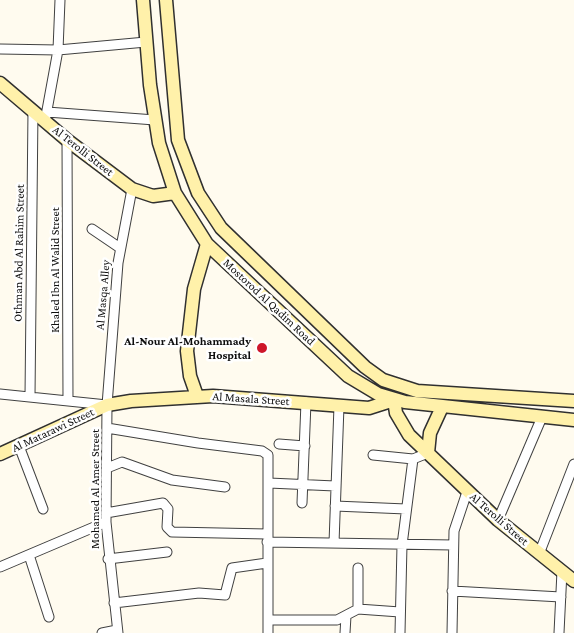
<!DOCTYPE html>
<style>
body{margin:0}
canvas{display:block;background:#fffbef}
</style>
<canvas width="574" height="633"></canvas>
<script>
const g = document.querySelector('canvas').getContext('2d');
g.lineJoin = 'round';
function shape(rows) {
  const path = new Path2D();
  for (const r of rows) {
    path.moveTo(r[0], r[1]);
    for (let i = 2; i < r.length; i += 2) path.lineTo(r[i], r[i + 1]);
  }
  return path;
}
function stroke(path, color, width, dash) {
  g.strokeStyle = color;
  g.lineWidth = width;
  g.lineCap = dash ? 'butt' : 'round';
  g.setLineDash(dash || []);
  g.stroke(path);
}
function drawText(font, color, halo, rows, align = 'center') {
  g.font = font + ' "Crimson Pro",serif';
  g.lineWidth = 5;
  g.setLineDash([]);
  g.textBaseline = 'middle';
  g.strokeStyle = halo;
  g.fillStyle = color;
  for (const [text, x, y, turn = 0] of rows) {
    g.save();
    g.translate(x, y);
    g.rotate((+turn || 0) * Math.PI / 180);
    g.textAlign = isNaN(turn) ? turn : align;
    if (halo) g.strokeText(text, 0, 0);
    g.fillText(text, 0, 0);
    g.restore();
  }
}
const street = shape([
 [0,49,58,50,146,42],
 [47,112,155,120],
 [45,121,58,50,60,0],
 [67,140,68,400],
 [92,229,120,248],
 [0,394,107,405],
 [30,396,33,110],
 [107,428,198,443,262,451,268,455,268,633],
 [279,444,305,446],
 [19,446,43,509],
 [373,455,413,459],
 [107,468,122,462,172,480,225,487],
 [269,483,335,486],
 [302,503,306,402],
 [335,506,406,509],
 [106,513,163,503,168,509,167,527,172,532,267,534],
 [498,520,542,417],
 [267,542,453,545],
 [334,543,339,406],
 [539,554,574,464],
 [29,555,49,617],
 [108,559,167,552],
 [0,567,106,522],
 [358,568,358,609],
 [452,591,561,597],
 [114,603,199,593,225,595,232,568,267,563],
 [268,620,337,620,358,609,400,612],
 [102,633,117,630],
 [118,633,106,522,107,405,118,263,132,189],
 [345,633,346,616],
 [400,633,402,545,413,459,428,453],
 [452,633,454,531,467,492],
 [559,633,562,571]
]);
const secondary = shape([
 [143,0,150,85,159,143,175,193,207,244,348,376,378,394,405,402,574,420],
 [166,0,178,140,198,193,221,228,365,367,383,380,417,391,574,401],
 [0,83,67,140,132,189,153,196,175,193],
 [197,396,190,376,187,351,194,289,207,244],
 [428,453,430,433,442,407],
 [0,454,107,405,131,401,213,396,369,408,394,400,396,413,409,435,498,520,574,581]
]);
stroke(street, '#414141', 11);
stroke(secondary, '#303030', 15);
stroke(street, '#fff', 9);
stroke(secondary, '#fff1aa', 12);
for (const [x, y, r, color] of [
 [262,348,6,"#ce1629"]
]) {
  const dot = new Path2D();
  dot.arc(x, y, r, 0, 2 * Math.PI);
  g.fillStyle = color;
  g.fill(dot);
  stroke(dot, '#fff', 2);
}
drawText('12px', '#0e0e0e', '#fff', [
 ["Al Terolli Street",83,151,38],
 ["Othman Abd Al Rahim Street",19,253,-89],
 ["Khaled Ibn Al Walid Street",55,270,-90],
 ["Al Masqa Alley",103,295,-85],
 ["Mostorod Al Qadim Road",269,302,43],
 ["Al Masala Street",251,399,4],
 ["Al Matarawi Street",53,430,-25],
 ["Mohamed Al Amer Street",95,489,-90],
 ["Al Terolli Street",499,519,41]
]);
drawText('bold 12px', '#0e0e0e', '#fff', [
 ["Al-Nour Al-Mohammady",251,341],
 ["Hospital",251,355]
], 'right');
</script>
